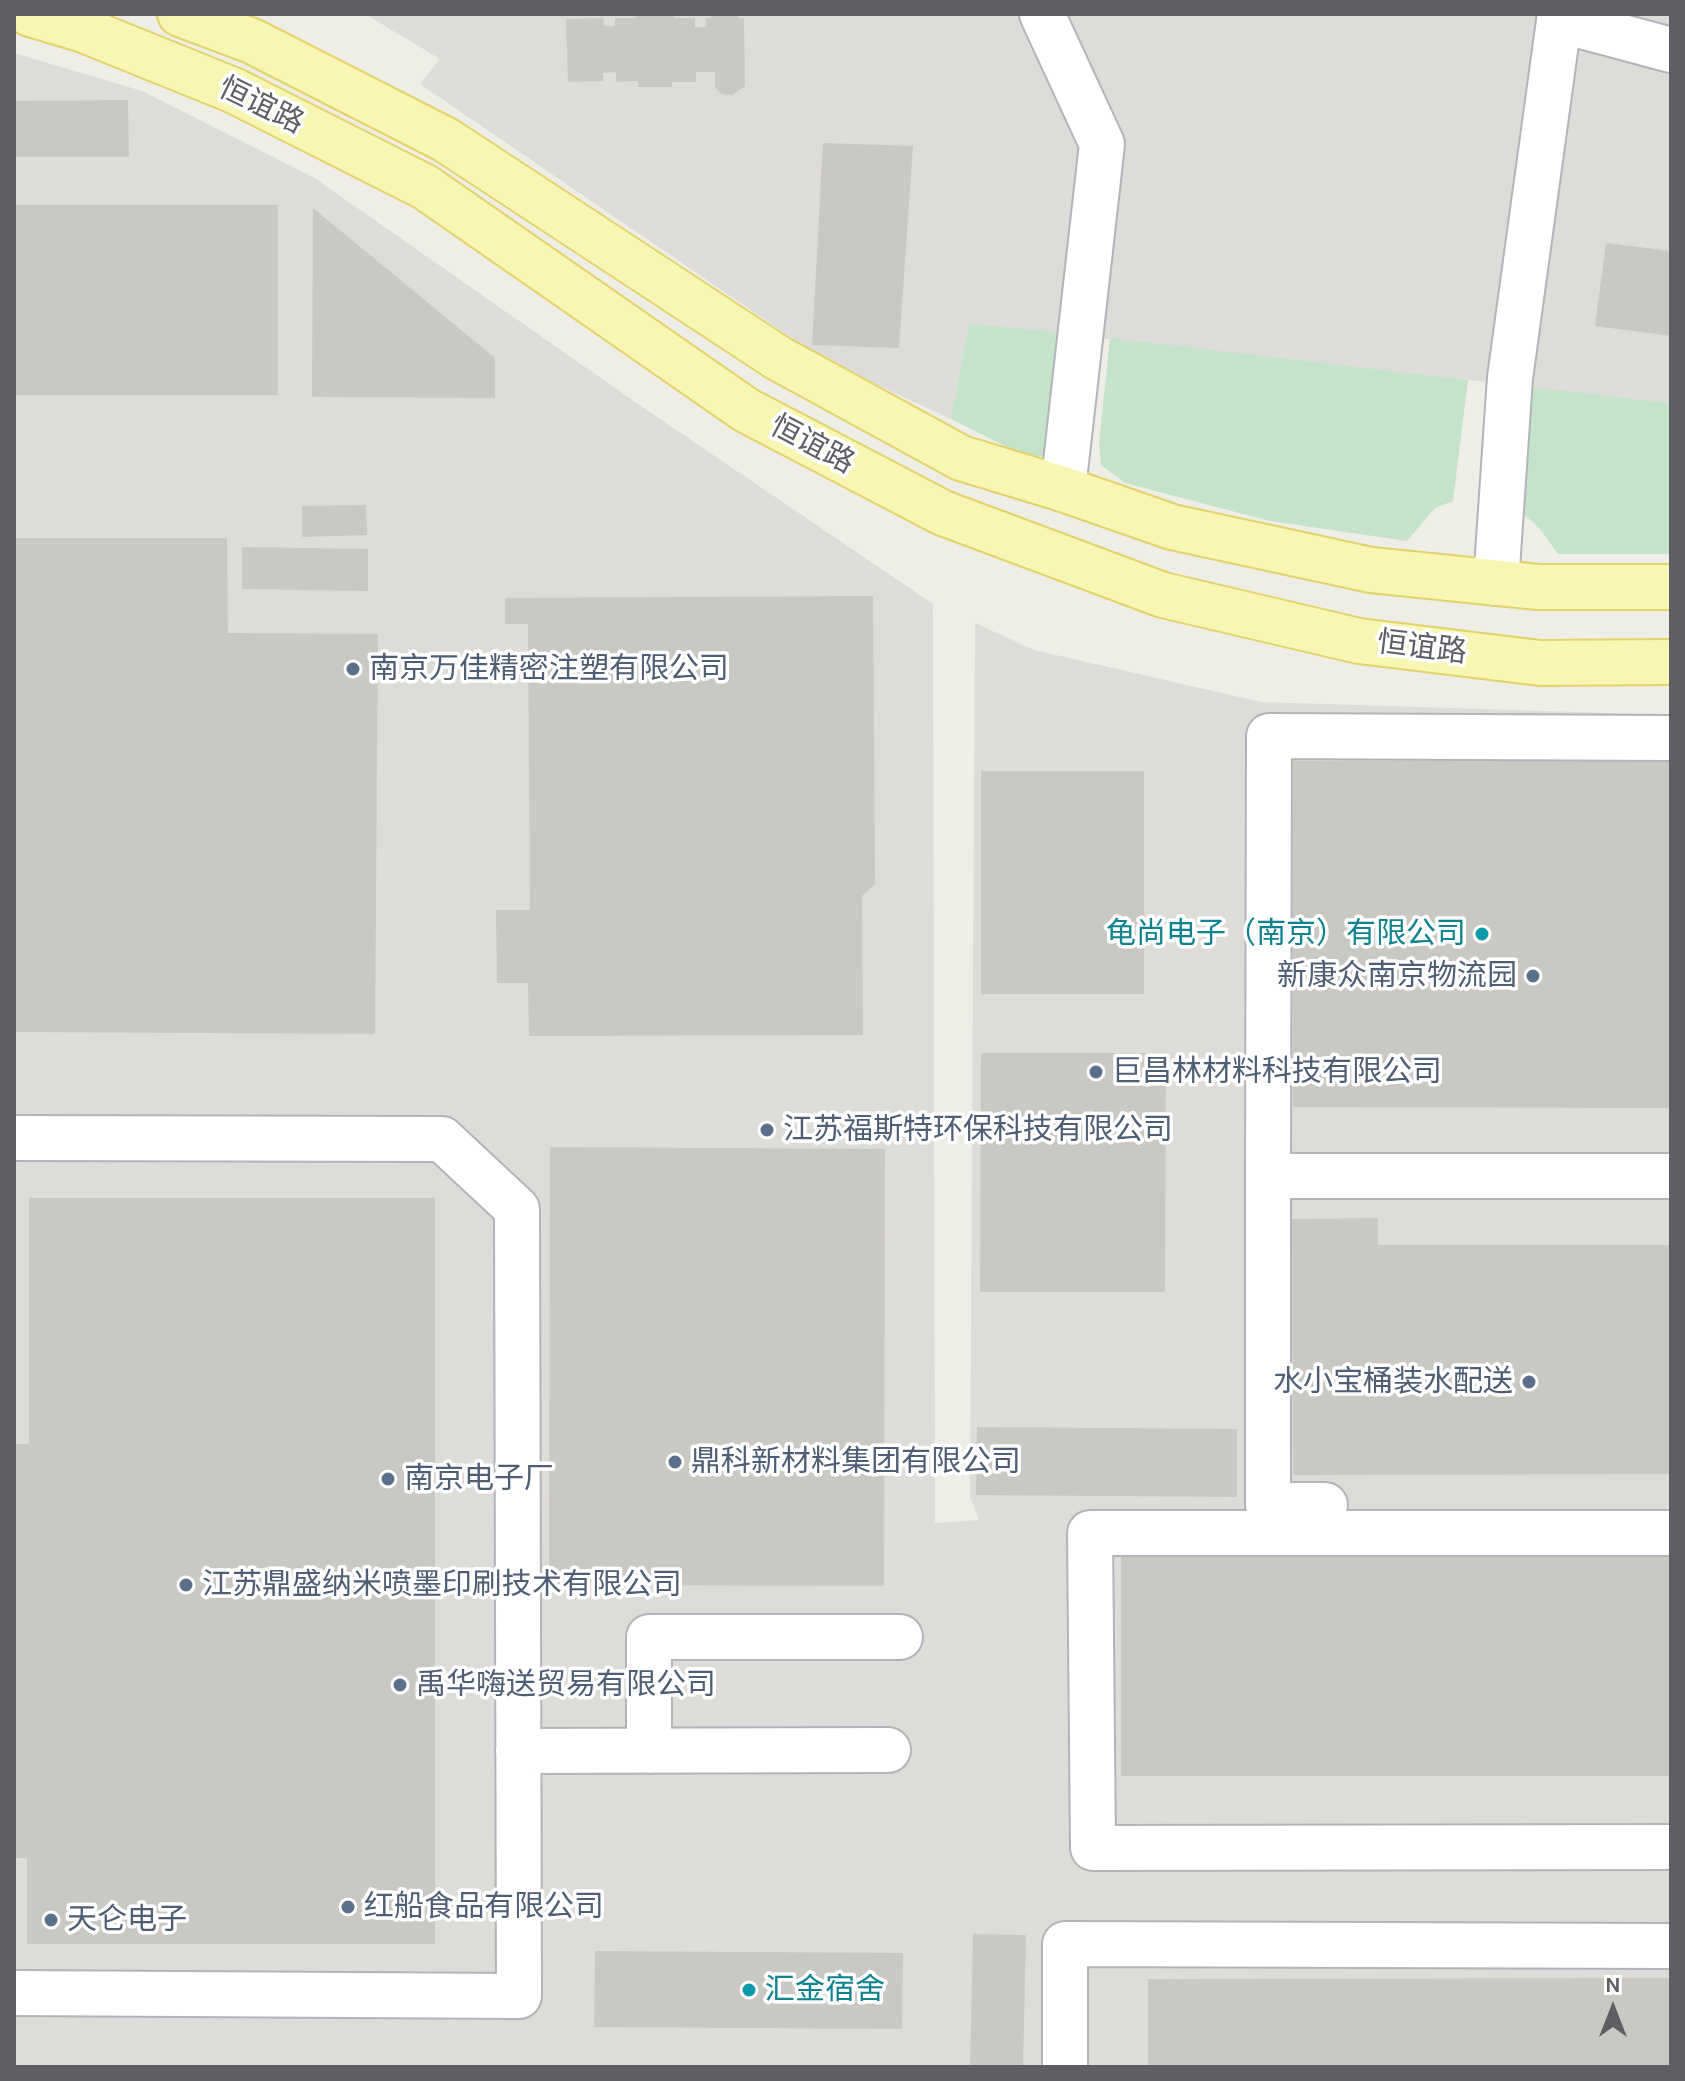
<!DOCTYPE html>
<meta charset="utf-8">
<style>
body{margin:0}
#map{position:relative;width:1685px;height:2081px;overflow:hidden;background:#eeede6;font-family:Karla,sans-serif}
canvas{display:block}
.frame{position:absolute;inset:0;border:16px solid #5d5f64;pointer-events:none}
.north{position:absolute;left:1573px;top:1969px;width:80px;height:80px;-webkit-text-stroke:6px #fff;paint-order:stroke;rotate:0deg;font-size:22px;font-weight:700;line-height:32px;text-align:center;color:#5d5f64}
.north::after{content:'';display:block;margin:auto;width:28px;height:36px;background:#5d5f64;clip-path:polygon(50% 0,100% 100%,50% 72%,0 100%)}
</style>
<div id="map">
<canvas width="1685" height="2081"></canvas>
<div class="frame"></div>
<div class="north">N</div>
</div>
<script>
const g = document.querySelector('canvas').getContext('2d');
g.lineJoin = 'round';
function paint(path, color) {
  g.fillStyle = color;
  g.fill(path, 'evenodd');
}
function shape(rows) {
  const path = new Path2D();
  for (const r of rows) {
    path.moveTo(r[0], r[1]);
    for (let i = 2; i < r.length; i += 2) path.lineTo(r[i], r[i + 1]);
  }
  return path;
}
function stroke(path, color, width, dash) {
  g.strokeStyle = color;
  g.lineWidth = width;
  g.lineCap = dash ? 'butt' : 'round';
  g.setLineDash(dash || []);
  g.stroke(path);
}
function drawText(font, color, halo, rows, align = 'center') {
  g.font = font + ' Karla,"Noto Sans SC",sans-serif';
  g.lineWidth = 7;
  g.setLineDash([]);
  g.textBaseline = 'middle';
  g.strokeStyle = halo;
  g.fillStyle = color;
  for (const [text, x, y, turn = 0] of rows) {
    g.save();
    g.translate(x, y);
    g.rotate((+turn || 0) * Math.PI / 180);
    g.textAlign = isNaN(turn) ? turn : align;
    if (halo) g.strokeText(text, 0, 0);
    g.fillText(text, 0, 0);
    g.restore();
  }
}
paint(shape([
 [365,14,1671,14,1671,403,969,323,951,419,824,360,420,84,440,59],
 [14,53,142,91,313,177,638,404,933,604,935,1523,979,1520,970,1497,975,623,1034,650,1261,702,1671,715,1671,2067,14,2067]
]), '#dddcd8');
paint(shape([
 [969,323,1072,334,1048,456,1027,457,951,419],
 [1110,338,1468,380,1453,501,1435,508,1407,541,1270,521,1125,483,1101,465,1099,443],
 [1533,387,1671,403,1671,554,1558,554,1540,529,1516,507]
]), '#c5e3c9');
paint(shape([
 [637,14,673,14,674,18,695,18,695,27,706,27,706,18,711,18,711,14,739,14,739,18,744,18,745,86,732,95,721,94,715,87,715,72,696,72,696,82,672,82,672,87,638,87,638,81,616,82,616,72,603,73,603,81,568,82,566,19,603,18,604,26,615,26,615,18,636,18],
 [128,100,129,157,14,157,14,101],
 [823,143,913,146,899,348,812,345],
 [14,205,278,205,278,395,14,395],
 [313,208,495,358,495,398,312,397],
 [1606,243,1671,251,1671,336,1595,326],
 [366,505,367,535,302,537,302,506],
 [14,538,227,538,228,633,378,634,375,1034,14,1032],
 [242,547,368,549,368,591,242,589],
 [873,596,875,884,862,896,863,1035,529,1036,528,983,497,983,496,910,530,910,528,624,505,624,505,598],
 [1293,761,1671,761,1671,1108,1293,1107],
 [981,771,1144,771,1144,994,981,994],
 [981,1053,1166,1053,1165,1292,980,1292],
 [550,1147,885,1149,884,1586,549,1585],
 [29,1198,435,1198,435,1944,27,1944,27,1858,14,1858,14,1444,29,1444],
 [1378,1218,1378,1245,1671,1245,1671,1474,1293,1475,1292,1219],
 [977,1427,1237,1429,1237,1497,976,1495],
 [1121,1540,1671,1554,1671,1776,1121,1776],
 [973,1934,1026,1935,1023,2067,970,2067],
 [595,1951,903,1953,902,2029,594,2027],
 [1671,1978,1671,2067,1148,2067,1148,1979]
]), '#cac8c2');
const minor = shape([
 [1042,14,1102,144,1063,489],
 [1559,20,1671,50],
 [1496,583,1510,378,1560,14],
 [14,1138,442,1139,517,1209,519,1996,14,1993],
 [1268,1176,1269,736,1671,738],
 [1325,1505,1268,1505,1268,1176,1671,1176],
 [1671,1533,1090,1533,1093,1848,1671,1847],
 [518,1751,888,1750],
 [649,1751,649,1637,900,1637],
 [1065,2067,1065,1944,1671,1946]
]);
const major = shape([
 [30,14,84,30,235,91,425,187,746,410,943,513,1163,595,1359,641,1540,663,1671,662],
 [180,14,252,41,446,140,778,358,961,458,1063,489,1172,527,1371,570,1538,587,1671,587]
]);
stroke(minor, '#b3b4b9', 48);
stroke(major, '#e3d36a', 48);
stroke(minor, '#fff', 44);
stroke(major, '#f7f6b2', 44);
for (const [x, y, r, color] of [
 [353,669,8,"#5c6f8a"],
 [1482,934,8,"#0f9aa8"],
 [1533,976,8,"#5c6f8a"],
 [1096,1072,8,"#5c6f8a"],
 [767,1130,8,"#5c6f8a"],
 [1529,1382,8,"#5c6f8a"],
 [675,1462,8,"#5c6f8a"],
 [388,1479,8,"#5c6f8a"],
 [186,1585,8,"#5c6f8a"],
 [400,1685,8,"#5c6f8a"],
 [348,1907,8,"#5c6f8a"],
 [51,1920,8,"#5c6f8a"],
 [749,1990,8,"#0f9aa8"]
]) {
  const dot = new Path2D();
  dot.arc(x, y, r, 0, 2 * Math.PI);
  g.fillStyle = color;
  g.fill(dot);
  stroke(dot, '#fff', 3);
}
drawText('30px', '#5d5f64', '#fff', [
 ["恒谊路",261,106,26],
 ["恒谊路",812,445,28],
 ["恒谊路",1422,648,7]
]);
drawText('30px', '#4e5e75', '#fff', [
 ["南京万佳精密注塑有限公司",369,669],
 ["新康众南京物流园",1517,976,"right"],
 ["巨昌林材料科技有限公司",1112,1072],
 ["江苏福斯特环保科技有限公司",783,1130],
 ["水小宝桶装水配送",1513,1382,"right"],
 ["鼎科新材料集团有限公司",691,1462],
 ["南京电子厂",404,1479],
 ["江苏鼎盛纳米喷墨印刷技术有限公司",202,1585],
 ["禹华嗨送贸易有限公司",416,1685],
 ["红船食品有限公司",364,1907],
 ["天仑电子",67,1920]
], 'left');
drawText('30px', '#0d838f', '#fff', [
 ["龟尚电子（南京）有限公司",1466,934],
 ["汇金宿舍",765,1990,"left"]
], 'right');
</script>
